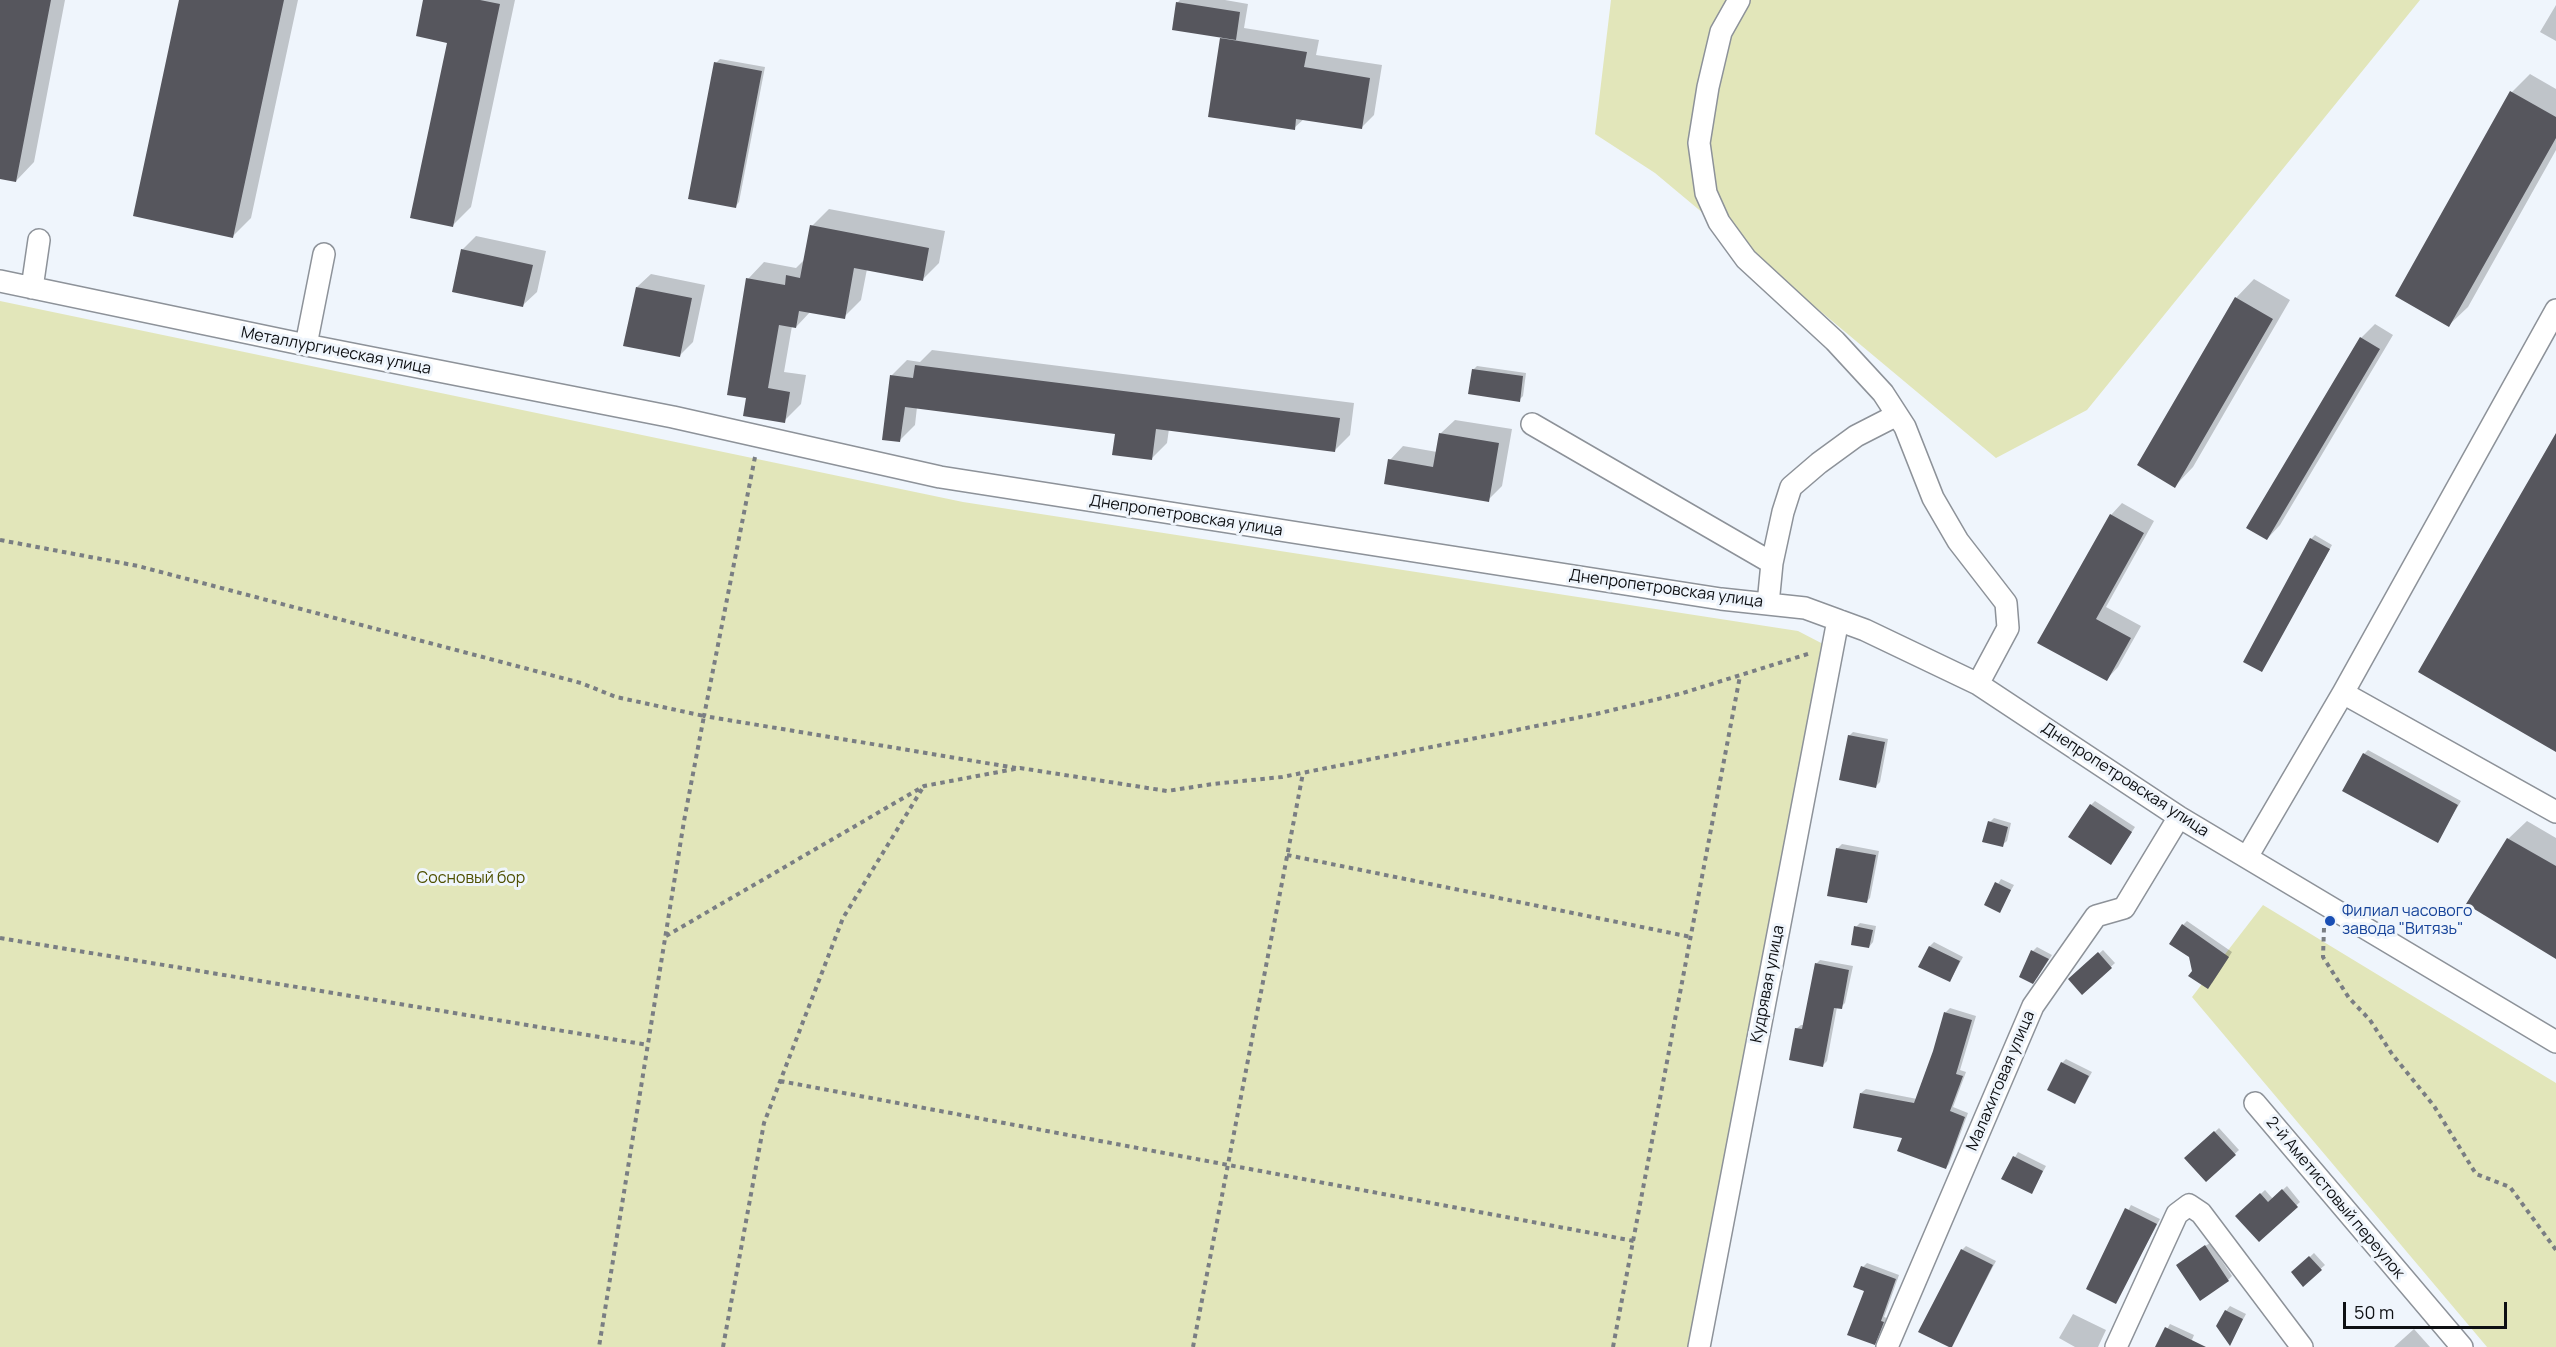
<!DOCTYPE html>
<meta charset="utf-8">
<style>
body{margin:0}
#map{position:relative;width:2556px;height:1347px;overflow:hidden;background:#eff5fc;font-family:Manrope,sans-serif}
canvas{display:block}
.scale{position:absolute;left:2343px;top:1302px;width:164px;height:27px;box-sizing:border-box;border:3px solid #0e1013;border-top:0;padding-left:8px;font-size:18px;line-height:21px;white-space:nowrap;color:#0e1013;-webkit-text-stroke:4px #eff5fc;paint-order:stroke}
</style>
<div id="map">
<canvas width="2556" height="1347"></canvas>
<div class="scale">50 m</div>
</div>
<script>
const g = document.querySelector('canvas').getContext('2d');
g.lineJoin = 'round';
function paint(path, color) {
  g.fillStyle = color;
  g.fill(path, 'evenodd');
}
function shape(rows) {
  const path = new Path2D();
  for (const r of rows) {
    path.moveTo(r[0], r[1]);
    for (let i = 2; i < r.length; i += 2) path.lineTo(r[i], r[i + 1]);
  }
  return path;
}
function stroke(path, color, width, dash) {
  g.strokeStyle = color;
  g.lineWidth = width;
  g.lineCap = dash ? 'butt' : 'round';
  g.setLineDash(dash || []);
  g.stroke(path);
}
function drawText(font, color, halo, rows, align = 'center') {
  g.font = font + ' Manrope,sans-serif';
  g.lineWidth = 6;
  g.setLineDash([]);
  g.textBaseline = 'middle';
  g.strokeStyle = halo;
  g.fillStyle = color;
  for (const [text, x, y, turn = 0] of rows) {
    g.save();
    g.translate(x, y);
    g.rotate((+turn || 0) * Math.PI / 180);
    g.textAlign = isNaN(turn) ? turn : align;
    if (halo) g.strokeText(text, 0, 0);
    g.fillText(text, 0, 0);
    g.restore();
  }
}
paint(shape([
 [1611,0,2420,0,2087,410,1996,458,1655,173,1595,134],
 [0,301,963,502,1798,631,1825,645,1692,1347,0,1347],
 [2263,905,2556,1083,2556,1347,2487,1347,2192,997]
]), '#e2e6ba');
paint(shape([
 [0,0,65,0,34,162,16,181,0,178],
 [180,0,298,0,251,218,233,236],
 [425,0,515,0,471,207,452,226,449,42],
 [1180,0,1225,0,1248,4,1244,28,1319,40,1316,55,1382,65,1374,115,1361,128,1304,119,1294,128,1222,39,1224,36,1177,3],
 [2556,5,2556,41,2540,32],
 [720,59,765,67,739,202,735,207,716,63],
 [2530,74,2556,89,2556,150,2468,307,2449,325,2512,92],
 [829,209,945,231,939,263,922,280,867,269,861,300,844,317,811,311,796,327,792,326,784,372,806,375,801,404,784,421,748,397,748,279,764,262,796,268,805,259,812,226],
 [476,236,546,251,537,292,523,305,462,250],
 [651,274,705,285,693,342,679,356,637,287],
 [2254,279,2290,300,2193,467,2175,486,2139,465,2236,298],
 [2375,324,2393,335,2280,525,2267,539,2361,338],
 [932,350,1354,403,1350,435,1335,450,1169,429,1167,443,1152,458,1117,433,917,407,915,425,899,441,892,375,907,360,920,362],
 [1477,366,1526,373,1523,396,1519,400,1473,370],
 [1455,420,1512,429,1502,486,1488,500,1390,460,1403,446,1437,452,1441,433],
 [2122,503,2154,521,2106,607,2141,626,2118,667,2107,679,2039,643,2111,515],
 [2315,535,2332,545,2262,670,2311,539],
 [1853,732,1888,739,1880,782,1876,786,1849,736],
 [2368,750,2461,801,2437,841,2364,754],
 [2095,801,2135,827,2114,859,2091,805],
 [1994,818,2011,823,2007,841,2002,845,1990,822],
 [2527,821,2556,838,2556,949,2508,839],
 [1842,844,1879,851,1870,898,1866,902,1829,894,1838,848],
 [2001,879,2014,885,1999,911,1986,904],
 [2187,921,2232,952,2212,983,2193,971,2183,925],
 [1860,923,1876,926,1873,942,1869,947,1856,927],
 [1934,942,1963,957,1950,981,1930,946],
 [2037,947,2052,955,2037,978,2033,951],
 [2103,950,2115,963,2082,993,2070,979],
 [1820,960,1853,966,1845,1003,1841,1007,1837,1007,1827,1061,1823,1065,1796,1029,1801,1025,1804,1025,1816,964],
 [1950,1008,1976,1016,1960,1070,1966,1072,1953,1107,1968,1113,1949,1164,1945,1168,1904,1136,1861,1093,1866,1089,1917,1099,1935,1052,1946,1012],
 [2066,1059,2092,1072,2075,1102,2062,1063],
 [2219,1128,2239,1150,2206,1180,2187,1158],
 [2018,1152,2046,1166,2032,1192,2003,1178],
 [2287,1186,2300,1202,2259,1240,2237,1216,2265,1190,2273,1199],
 [2131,1205,2160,1219,2115,1302,2088,1289],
 [2210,1243,2232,1276,2228,1280,2182,1261],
 [1966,1246,1996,1261,1951,1346,1962,1250],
 [2314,1253,2325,1265,2303,1284,2293,1273],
 [1867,1263,1899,1275,1884,1317,1887,1318,1878,1340,1874,1344,1863,1267],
 [2230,1306,2246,1314,2230,1344,2226,1311],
 [2073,1314,2106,1330,2098,1347,2075,1347,2059,1338],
 [2170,1324,2194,1335,2189,1347,2157,1347],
 [2414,1329,2430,1347,2394,1347]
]), '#0003');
paint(shape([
 [0,0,51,0,16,182,0,179],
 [179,0,284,0,233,238,133,216],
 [423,0,480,0,500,4,453,227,410,218,447,43,416,36],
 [1176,2,1240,12,1236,40,1172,30],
 [1220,38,1307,52,1304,67,1370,78,1362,129,1296,119,1295,130,1208,117],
 [714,62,762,71,736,208,688,199],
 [2510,91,2556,117,2556,138,2449,327,2395,296],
 [810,225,929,248,923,281,854,268,845,319,799,311,796,328,779,325,768,388,790,392,785,423,743,416,746,398,727,395,746,278,785,285,786,275,800,278],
 [461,249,533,265,523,307,452,292],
 [636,287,692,298,680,357,623,346],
 [2235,297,2273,319,2175,488,2137,465],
 [2360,337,2380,349,2267,540,2246,528],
 [915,365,1340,418,1335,452,1156,429,1152,460,1112,455,1115,434,905,407,900,442,882,440,890,375,913,378],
 [1472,369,1523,376,1520,402,1468,394],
 [1439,433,1499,443,1489,502,1384,484,1388,459,1433,467],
 [2556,433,2556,752,2418,672],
 [2110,514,2144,533,2096,619,2131,638,2107,681,2037,643],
 [2310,538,2330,549,2262,672,2243,662],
 [1848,735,1885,742,1876,788,1839,780],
 [2363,753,2458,805,2438,843,2342,791],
 [2090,804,2132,832,2111,865,2068,837],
 [1988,821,2008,827,2003,847,1982,842],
 [2507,838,2556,866,2556,959,2466,904],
 [1836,848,1876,855,1867,903,1827,896],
 [1995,882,2011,890,2000,913,1984,905],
 [2182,924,2229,957,2208,989,2188,976,2192,971,2189,957,2169,944],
 [1854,926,1873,930,1869,948,1851,945],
 [1929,946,1960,961,1950,982,1918,967],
 [2031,950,2049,959,2033,984,2019,977],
 [2098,952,2112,968,2082,995,2068,979],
 [1815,963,1849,970,1842,1009,1834,1008,1823,1067,1789,1060,1795,1028,1802,1029],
 [1944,1012,1972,1020,1956,1074,1963,1076,1950,1111,1965,1117,1946,1169,1897,1151,1902,1138,1853,1128,1860,1093,1914,1103,1933,1051],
 [2061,1062,2089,1076,2075,1104,2047,1090],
 [2214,1131,2236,1155,2206,1182,2184,1158],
 [2013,1156,2043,1171,2032,1194,2001,1179],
 [2282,1189,2298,1207,2259,1242,2235,1216,2260,1193,2268,1202],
 [2125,1208,2157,1224,2116,1304,2086,1289],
 [2205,1245,2229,1281,2200,1301,2176,1265],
 [1961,1249,1993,1265,1952,1347,1949,1347,1918,1332],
 [2309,1256,2322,1270,2303,1287,2291,1272],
 [1861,1266,1896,1279,1881,1321,1884,1322,1875,1345,1847,1335,1864,1291,1853,1287],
 [2225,1310,2243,1319,2230,1346,2216,1326],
 [2165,1327,2206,1347,2155,1347]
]), '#56565d');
const minor = shape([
 [1739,0,1721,32,1708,87,1699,143,1706,193,1719,222,1746,259,1835,341,1883,393,1905,427,1933,498,1958,541,2006,603,2008,628,1978,684],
 [0,281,306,345,673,417,940,477,1721,599,1805,608,1865,630,1978,684,2179,817,2556,1042],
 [32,288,39,240],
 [306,345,324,254],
 [1532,424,1772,563],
 [1768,604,1772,563,1783,512,1791,487,1819,463,1856,436,1897,415],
 [2343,693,2556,310],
 [2247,857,2343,693,2556,812],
 [2255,1103,2462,1347],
 [1699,1347,1838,620],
 [1887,1347,2033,1006,2096,916,2124,908,2179,817],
 [2116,1347,2177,1214,2189,1205,2201,1213,2302,1347]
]);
stroke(minor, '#8d9299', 24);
stroke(shape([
 [755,457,704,716,1016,768],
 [0,540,138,566,581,683,616,697,704,716,684,821,599,1347],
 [1287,855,1691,937],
 [2324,928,2323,957,2349,998,2370,1020,2392,1054,2434,1106,2476,1174,2510,1187,2556,1250],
 [666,936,924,786,1020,768,1167,791,1213,784,1282,777,1596,714,1683,693,1811,653],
 [0,938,648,1045],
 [780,1081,1634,1241],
 [723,1347,764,1123,843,918,922,789],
 [1193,1347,1303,773],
 [1613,1347,1740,676]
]), '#7a7e83', 4, [4.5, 4.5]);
stroke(minor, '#fff', 21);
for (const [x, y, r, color] of [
 [2330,921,6,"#1a4fb4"]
]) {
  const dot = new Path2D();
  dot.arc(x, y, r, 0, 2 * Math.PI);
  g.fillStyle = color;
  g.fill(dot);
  stroke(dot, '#eff5fc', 2);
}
drawText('16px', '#0e1013', '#eff5fc', [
 ["Металлургическая улица",336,351,11],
 ["Днепропетровская улица",1186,516,9],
 ["Днепропетровская улица",1666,589,8],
 ["Днепропетровская улица",2125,780,33],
 ["Кудрявая улица",1768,984,-79],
 ["Малахитовая улица",2001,1081,-67],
 ["2-й Аметистовый переулок",2335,1198,50]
]);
drawText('16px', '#4f5000', '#eff5fc', [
 ["Сосновый бор",471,879]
]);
drawText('16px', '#164399', '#eff5fc', [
 ["Филиал часового",2342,912],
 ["завода \"Витязь\"",2342,930]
], 'left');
</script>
